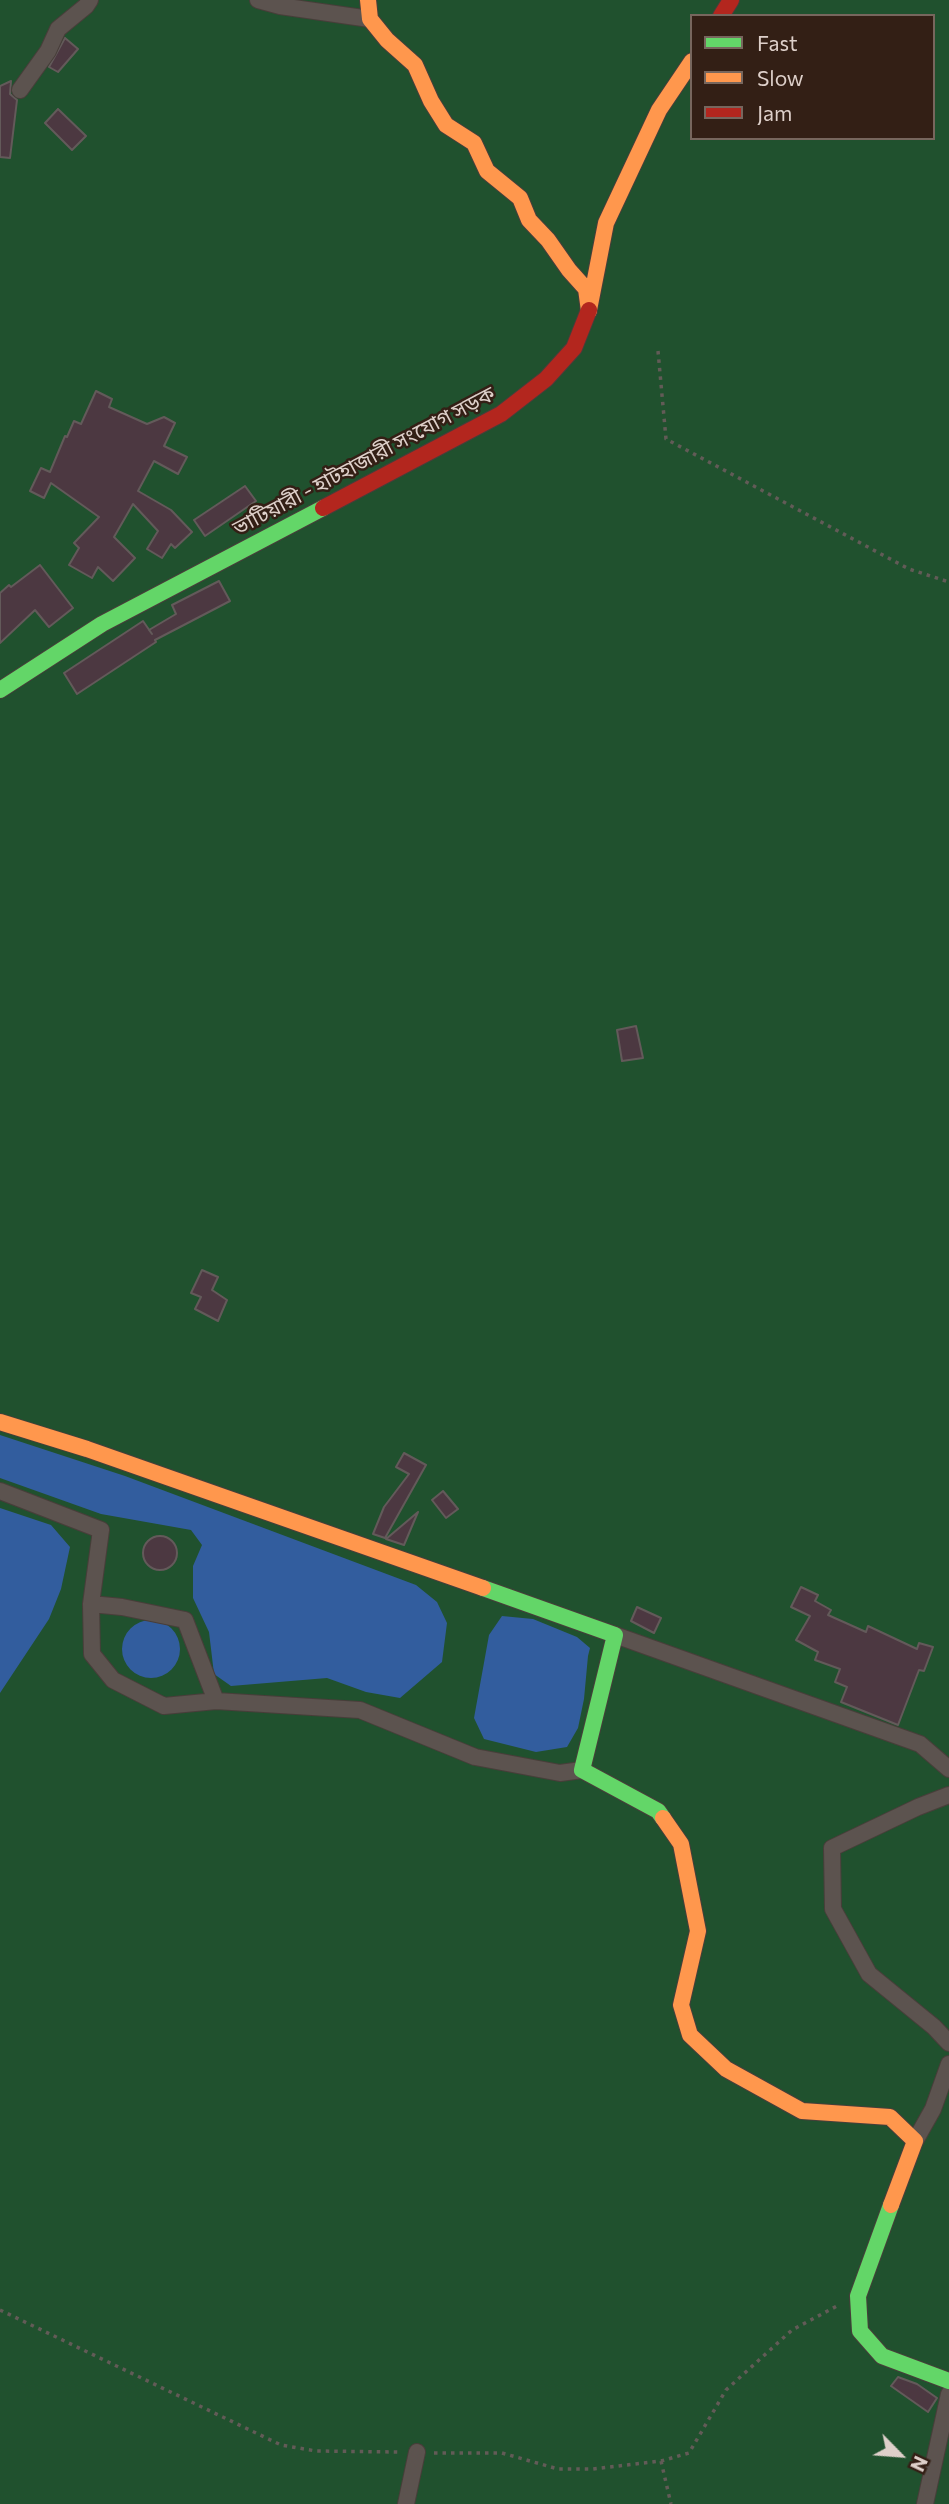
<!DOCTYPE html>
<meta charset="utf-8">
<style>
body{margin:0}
#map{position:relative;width:949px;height:2504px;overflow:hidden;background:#2c211c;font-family:Commissioner,sans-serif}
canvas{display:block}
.legend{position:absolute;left:690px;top:14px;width:245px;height:126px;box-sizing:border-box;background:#331f15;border:2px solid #77665d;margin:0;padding:9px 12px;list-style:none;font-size:21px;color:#ded0ca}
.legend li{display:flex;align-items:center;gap:14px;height:35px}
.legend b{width:35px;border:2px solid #77665d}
.north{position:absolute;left:865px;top:2420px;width:70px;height:70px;-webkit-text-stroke:5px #331f15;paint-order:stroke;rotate:115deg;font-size:19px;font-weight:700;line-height:28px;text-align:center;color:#ded0ca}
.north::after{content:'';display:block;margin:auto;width:24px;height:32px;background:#ded0ca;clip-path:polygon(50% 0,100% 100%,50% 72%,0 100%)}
</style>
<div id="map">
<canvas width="949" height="2504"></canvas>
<ul class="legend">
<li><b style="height:9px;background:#63d668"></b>Fast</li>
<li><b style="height:9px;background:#ff974d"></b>Slow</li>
<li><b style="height:9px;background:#b3261e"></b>Jam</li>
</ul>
<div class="north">N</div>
</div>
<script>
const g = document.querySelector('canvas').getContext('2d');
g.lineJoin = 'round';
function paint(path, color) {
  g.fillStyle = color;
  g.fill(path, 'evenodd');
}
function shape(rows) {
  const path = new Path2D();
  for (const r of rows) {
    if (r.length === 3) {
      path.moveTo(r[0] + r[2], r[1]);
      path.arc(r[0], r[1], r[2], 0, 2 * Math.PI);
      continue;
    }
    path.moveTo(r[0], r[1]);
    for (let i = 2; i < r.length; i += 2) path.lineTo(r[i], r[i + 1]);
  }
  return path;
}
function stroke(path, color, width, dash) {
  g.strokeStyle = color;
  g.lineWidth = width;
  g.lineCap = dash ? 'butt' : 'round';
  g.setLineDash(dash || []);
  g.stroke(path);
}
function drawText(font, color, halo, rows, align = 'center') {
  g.font = font + ' Commissioner,"Noto Sans Bengali",sans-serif';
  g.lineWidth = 5;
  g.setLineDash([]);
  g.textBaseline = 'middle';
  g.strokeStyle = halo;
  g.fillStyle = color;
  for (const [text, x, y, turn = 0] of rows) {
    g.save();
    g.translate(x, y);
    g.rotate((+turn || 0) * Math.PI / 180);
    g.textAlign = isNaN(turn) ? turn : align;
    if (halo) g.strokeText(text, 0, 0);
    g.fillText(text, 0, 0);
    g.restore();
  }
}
paint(shape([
 [0,0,949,0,949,2504,0,2504],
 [692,16,933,16,933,138,692,138]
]), '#20512e');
paint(shape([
 [0,1435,125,1476,416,1585,437,1602,447,1623,442,1662,400,1698,366,1692,327,1678,231,1686,214,1674,209,1632,193,1598,193,1566,202,1545,191,1530,101,1514,0,1478],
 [0,1508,51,1525,70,1547,61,1589,49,1619,0,1693],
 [502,1616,533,1619,577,1637,590,1648,588,1656,584,1699,578,1728,567,1747,536,1752,484,1739,474,1718,489,1635],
 [151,1649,29]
]), '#325d9e');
const building = shape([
 [65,38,78,49,58,72,49,67,65,38],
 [11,81,10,94,17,100,10,158,0,157,0,86,11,81],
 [58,109,86,136,72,150,45,123,58,109],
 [96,391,112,399,109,407,147,424,164,417,175,423,164,446,187,457,178,474,154,461,138,491,171,510,192,532,175,548,171,544,162,558,147,549,158,531,133,504,114,537,135,558,113,581,98,567,92,578,69,565,79,548,74,543,99,517,51,483,44,498,30,491,41,468,50,472,65,436,67,437,74,421,81,424,96,391],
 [245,486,256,501,205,536,194,520,245,486],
 [40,565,73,608,49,627,35,610,0,643,0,593,9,585,11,587,40,565],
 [219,581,230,601,155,640,156,642,77,694,64,673,143,621,152,634,149,630,176,614,172,605,219,581],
 [636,1026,643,1058,622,1061,617,1030,636,1026],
 [202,1270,218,1277,212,1290,227,1300,218,1321,195,1309,201,1297,191,1293,202,1270],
 [404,1453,426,1465,385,1538,373,1534,384,1507,409,1474,396,1467,404,1453],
 [443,1491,458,1509,446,1518,432,1500,443,1491],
 [418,1512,404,1545,386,1539,418,1512],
 [160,1553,17],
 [801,1587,818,1595,815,1601,831,1610,828,1615,866,1632,868,1626,917,1649,919,1643,933,1647,924,1671,919,1670,898,1725,841,1702,847,1687,835,1682,840,1669,815,1660,818,1652,796,1640,810,1616,791,1607,801,1587],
 [637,1607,661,1618,654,1633,631,1621,637,1607],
 [898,2377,917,2384,937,2398,928,2412,891,2386,898,2377]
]);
paint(building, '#4c3841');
stroke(building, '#635a5a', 2);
const street = shape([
 [258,0,280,6,370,19],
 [20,90,48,51,58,29,86,6,90,0],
 [0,1491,101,1530,91,1604,122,1607,185,1620,216,1701,360,1710,475,1757,560,1773,582,1770],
 [91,1604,92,1654,113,1680,164,1706,216,1701],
 [615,1635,920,1744,949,1769],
 [949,1795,918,1807,832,1848,833,1909,869,1974,934,2027,949,2043],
 [915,2141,933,2109,949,2064],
 [406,2504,417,2452],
 [925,2504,949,2394]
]);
const fast = shape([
 [0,690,102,624,323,508],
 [483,1588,615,1635,582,1770,658,1811,663,1818],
 [891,2205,858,2296,860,2331,882,2356,949,2381]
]);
const slow = shape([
 [368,0,370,19,387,40,415,65,431,101,446,125,474,143,487,171,520,198,529,220,548,240,569,270,586,289,589,311],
 [589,310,606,223,659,110,692,61],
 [0,1422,87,1449,483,1588],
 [663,1818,681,1844,698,1931,681,2005,690,2035,726,2069,802,2111,890,2117,915,2141,891,2205]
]);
const jam = shape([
 [721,16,731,0],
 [323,508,501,414,546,379,574,348,589,310]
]);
stroke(street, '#483e3a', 18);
stroke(fast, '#483e3a', 18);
stroke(slow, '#483e3a', 18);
stroke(jam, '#483e3a', 18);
stroke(shape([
 [658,351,666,439,909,569,949,582],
 [0,2310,281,2445,316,2451,399,2452],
 [434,2453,502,2453,558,2469,593,2469,661,2461,689,2453,726,2390,792,2330,837,2306],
 [661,2461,671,2504]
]), '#625b57', 3.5, [3.5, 5]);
stroke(street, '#5c534f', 16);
stroke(fast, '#63d668', 16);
stroke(slow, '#ff974d', 16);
stroke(jam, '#b3261e', 16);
drawText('21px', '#ded0ca', '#331f15', [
 ["ভাটিয়ারী - হাটহাজারী সংযোগ সড়ক",364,461,-28]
]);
</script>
